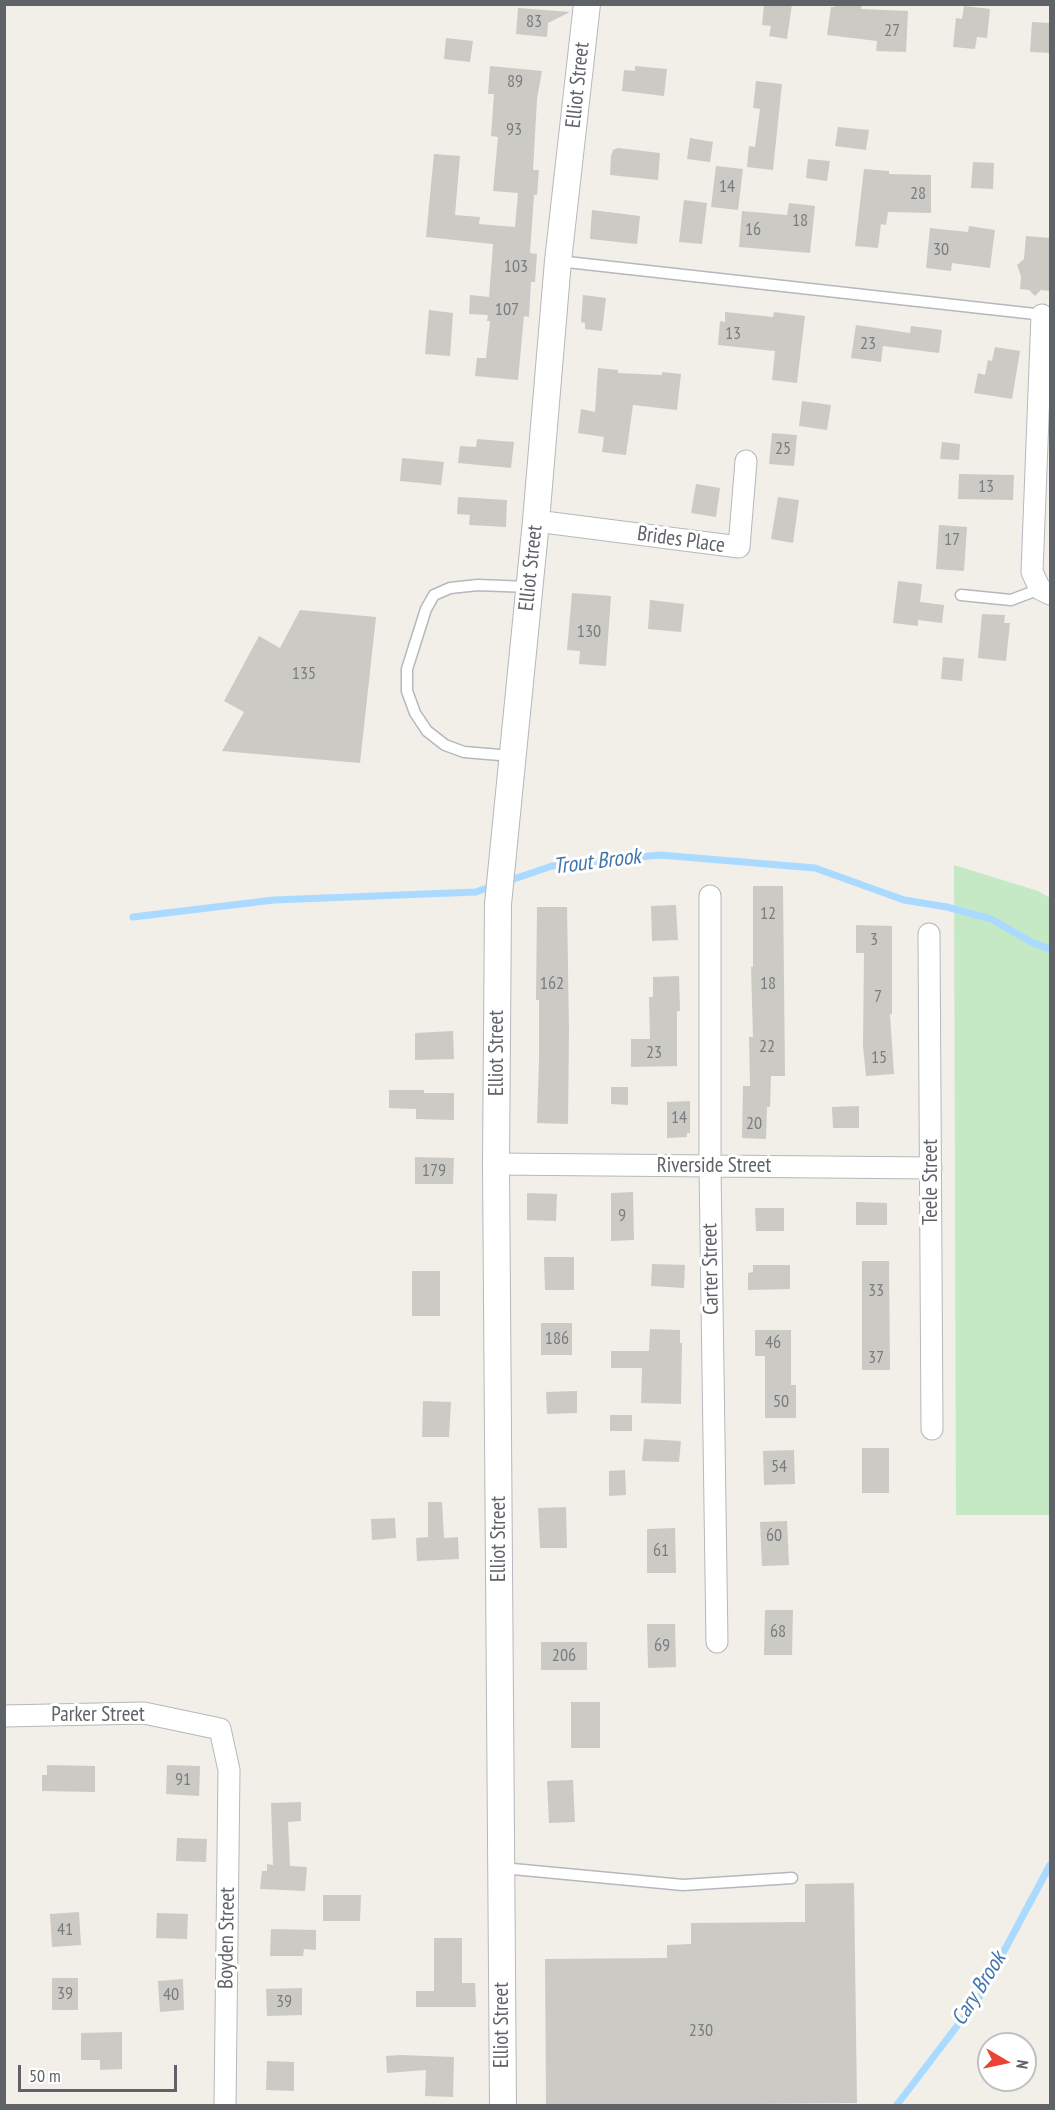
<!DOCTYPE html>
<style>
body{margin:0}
#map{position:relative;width:1055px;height:2110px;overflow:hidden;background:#f1efe8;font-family:"PT Sans Narrow",sans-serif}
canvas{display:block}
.frame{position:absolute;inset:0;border:6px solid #5f6368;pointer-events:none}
.north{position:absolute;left:977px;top:2032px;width:60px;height:60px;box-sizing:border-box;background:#fff;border:2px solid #bfc1c3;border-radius:50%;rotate:99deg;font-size:16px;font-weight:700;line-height:24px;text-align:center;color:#5f6368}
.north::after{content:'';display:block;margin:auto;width:21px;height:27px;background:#ea4335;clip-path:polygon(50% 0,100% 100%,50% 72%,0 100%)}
.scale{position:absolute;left:18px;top:2065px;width:159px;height:27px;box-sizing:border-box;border:3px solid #5f6368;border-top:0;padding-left:8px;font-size:18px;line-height:21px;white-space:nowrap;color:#5f6368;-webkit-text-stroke:4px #fff;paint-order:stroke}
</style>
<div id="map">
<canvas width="1055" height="2110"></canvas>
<div class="frame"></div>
<div class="north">N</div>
<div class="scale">50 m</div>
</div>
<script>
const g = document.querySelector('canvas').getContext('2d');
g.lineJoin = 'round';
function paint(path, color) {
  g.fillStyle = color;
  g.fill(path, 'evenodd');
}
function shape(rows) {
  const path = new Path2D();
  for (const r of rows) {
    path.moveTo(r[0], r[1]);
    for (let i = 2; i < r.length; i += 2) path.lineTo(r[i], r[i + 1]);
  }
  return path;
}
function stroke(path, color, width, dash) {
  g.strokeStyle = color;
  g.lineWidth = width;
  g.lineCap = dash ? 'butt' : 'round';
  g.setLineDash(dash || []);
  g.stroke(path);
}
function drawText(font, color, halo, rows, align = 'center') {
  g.font = font + ' "PT Sans Narrow",sans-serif';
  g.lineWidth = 6;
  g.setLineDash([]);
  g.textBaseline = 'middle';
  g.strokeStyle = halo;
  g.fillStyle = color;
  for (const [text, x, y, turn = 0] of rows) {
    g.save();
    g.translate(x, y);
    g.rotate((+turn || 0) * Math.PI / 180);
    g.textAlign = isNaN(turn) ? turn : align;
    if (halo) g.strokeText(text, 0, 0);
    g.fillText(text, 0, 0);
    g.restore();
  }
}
paint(shape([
 [954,865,1038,891,1050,898,1050,1515,956,1515]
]), '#c5e8c5');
stroke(shape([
 [505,882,552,866,660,855,815,868,904,900,947,907,991,919,1033,943,1050,949],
 [133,917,274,900,476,892,495,885],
 [896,2106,980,1996,1050,1865]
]), '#aadaff', 7);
paint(shape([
 [764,4,792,4,787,39,769,36,771,26,762,25],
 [835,4,862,4,861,9,908,11,906,52,876,51,877,41,827,35,831,7,835,7],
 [964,6,990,9,987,38,977,37,975,49,953,47,956,18,962,19],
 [518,8,570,12,548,23,547,37,516,34],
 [1032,22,1050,23,1050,53,1030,52],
 [446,38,473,41,470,62,444,59],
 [490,66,542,71,537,99,533,170,539,170,537,195,534,195,530,253,537,254,535,282,531,282,529,317,524,316,518,380,475,376,477,358,486,358,490,321,487,321,488,315,469,314,470,295,489,297,493,244,426,237,434,154,460,156,455,215,480,217,479,224,515,227,518,193,493,191,498,137,491,136,494,94,488,94],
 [635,66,667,69,664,96,622,91,624,70,635,71],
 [756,81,782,84,773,170,747,167,749,146,755,147,760,109,753,108],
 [838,127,869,130,866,150,835,146],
 [690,138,713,142,710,162,687,159],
 [618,148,660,153,658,180,610,175,611,156,613,150],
 [808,159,830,161,827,181,806,178],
 [973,162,994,163,993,189,971,188],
 [716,166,743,169,738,210,711,207],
 [864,169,889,171,889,174,931,175,931,213,888,212,886,225,881,224,878,248,855,246],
 [684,200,707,203,702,244,679,242],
 [789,203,815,206,810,253,739,247,742,211,787,215],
 [592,210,640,216,637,244,590,239],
 [969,226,995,230,990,268,952,263,951,271,926,268,930,228,968,232],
 [1026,236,1050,238,1050,291,1041,290,1035,296,1029,290,1020,289,1021,276,1017,265,1024,259],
 [583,295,606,298,602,331,585,329,585,323,581,322],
 [429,310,453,313,450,356,425,354],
 [725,312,773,317,774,312,805,316,797,383,772,380,775,351,718,345,720,321,725,322],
 [856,325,910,333,911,326,942,330,939,353,883,346,881,362,851,358],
 [995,347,1020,351,1012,399,974,393,978,373,985,375,988,360,992,361],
 [598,368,618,370,618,373,662,375,662,372,681,374,677,410,633,405,626,455,602,452,604,437,578,433,581,409,595,412],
 [802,401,831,405,827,430,799,426],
 [772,433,797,435,794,466,769,464],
 [477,439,514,442,511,468,458,463,460,446,476,447],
 [942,442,960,444,959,460,940,459],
 [402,458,444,462,441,485,400,481],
 [959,474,1014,475,1013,500,958,499],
 [696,484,720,488,716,517,691,513],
 [458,497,507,500,506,527,469,525,470,515,457,514],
 [778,497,799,500,793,543,771,539],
 [939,525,967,527,964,571,936,569],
 [898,581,922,584,920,602,944,605,942,623,918,620,918,626,893,623],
 [572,593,611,596,606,666,579,664,580,651,567,650],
 [650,600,684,604,681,632,648,629],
 [300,610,376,617,360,763,222,751,244,712,224,701,259,636,280,648],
 [982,614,1005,615,1004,623,1010,623,1006,661,978,658],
 [943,657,964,659,962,681,941,679],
 [753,886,783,886,785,1076,771,1076,770,1107,767,1107,766,1139,742,1138,743,1086,750,1086,749,1037,753,1037,751,967,753,967],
 [676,905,678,940,652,941,651,906],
 [537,907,567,907,569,1029,568,1124,537,1123,539,1060,539,1000,536,1000],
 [856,925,892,926,892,1014,890,1014,894,1074,866,1076,863,1046,864,953,856,953],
 [679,976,680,1011,677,1011,677,1066,631,1067,631,1039,650,1039,649,997,653,997,653,977],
 [453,1031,454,1059,415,1060,415,1033],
 [611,1087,628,1087,628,1105,611,1104],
 [389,1090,424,1090,424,1093,454,1093,454,1120,416,1119,416,1109,389,1108],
 [690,1101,690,1133,687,1133,687,1137,667,1138,667,1102],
 [859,1106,859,1128,833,1128,832,1107],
 [415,1157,454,1158,453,1184,415,1184],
 [633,1192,634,1240,611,1241,611,1193],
 [527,1193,557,1194,556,1221,527,1220],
 [856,1202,887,1203,887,1225,856,1225],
 [755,1208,784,1208,784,1231,756,1231],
 [544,1257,574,1257,574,1290,545,1290],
 [862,1261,889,1261,890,1370,862,1370],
 [652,1264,685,1265,684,1288,651,1286],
 [753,1265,790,1265,790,1289,748,1290,748,1273,753,1272],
 [412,1271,440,1271,440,1316,412,1316],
 [541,1323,572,1323,572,1355,541,1355],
 [650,1329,680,1330,680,1343,682,1343,681,1404,641,1403,642,1368,611,1368,611,1351,649,1351],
 [755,1330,791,1330,791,1385,796,1385,796,1418,765,1418,765,1356,755,1356],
 [577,1391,577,1413,547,1414,546,1392],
 [423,1401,451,1402,449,1437,422,1437],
 [610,1415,632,1415,632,1431,610,1431],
 [644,1439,681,1441,679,1462,642,1461],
 [862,1448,889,1448,889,1493,862,1493],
 [794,1450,795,1484,764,1485,763,1451],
 [625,1470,626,1495,609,1496,609,1471],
 [428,1502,442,1502,444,1538,458,1537,459,1559,417,1561,416,1538,428,1537],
 [566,1507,567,1548,540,1548,538,1508],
 [395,1518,396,1538,372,1540,371,1519],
 [787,1521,789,1565,762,1566,760,1522],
 [675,1528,676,1573,647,1573,647,1529],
 [765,1610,793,1610,792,1655,764,1655],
 [647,1624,675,1624,676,1667,648,1668],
 [541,1642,587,1642,587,1670,541,1670],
 [571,1702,600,1702,600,1748,571,1748],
 [47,1765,95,1766,95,1792,42,1791,42,1775,47,1775],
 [167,1765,200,1766,199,1796,166,1794],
 [573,1780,575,1822,549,1823,547,1781],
 [301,1802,301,1821,288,1822,290,1866,307,1867,305,1891,260,1889,262,1871,267,1871,267,1864,273,1865,271,1803],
 [177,1838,207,1839,206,1862,176,1861],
 [854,1883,857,2103,546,2106,545,1959,667,1958,667,1945,691,1944,691,1923,805,1922,805,1884],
 [323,1895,361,1895,360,1921,323,1921],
 [79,1912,81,1945,52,1947,50,1914],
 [157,1913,188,1914,187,1939,156,1938],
 [271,1929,316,1930,316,1950,304,1949,303,1956,270,1956],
 [434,1938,462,1938,462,1983,475,1983,476,2007,416,2007,416,1991,434,1991],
 [52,1978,78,1978,78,2010,52,2010],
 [183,1979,184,2010,160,2012,158,1981],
 [302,1988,302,2015,267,2016,266,1989],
 [122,2032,122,2069,100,2070,100,2060,81,2060,81,2033],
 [400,2055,454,2057,453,2097,425,2096,426,2070,387,2073,386,2056],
 [267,2061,294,2062,294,2091,266,2090]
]), '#cccac5');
const service = shape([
 [558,261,1044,315],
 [961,595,1011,600,1040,589],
 [512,756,464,752,445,745,427,731,415,713,407,691,407,669,426,609,434,595,450,588,478,585,529,587],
 [502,1868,683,1885,792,1878]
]);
const minor = shape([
 [1042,315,1032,572,1040,589,1050,594],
 [536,521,739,547,746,461],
 [710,896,710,1167,717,1642],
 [929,934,932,1429],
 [496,1164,931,1168],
 [4,1716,144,1713,220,1729,229,1770,225,2106]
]);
const tertiary = shape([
 [503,2106,496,1164,498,904,536,521,558,261,587,4]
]);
stroke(service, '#b5b8bc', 13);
stroke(minor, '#b5b8bc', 23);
stroke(tertiary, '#b5b8bc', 28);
stroke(service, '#fff', 10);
stroke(minor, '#fff', 21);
stroke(tertiary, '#fff', 26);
drawText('18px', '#7a7d7f', null, [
 ["83",534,22],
 ["27",892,31],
 ["89",515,82],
 ["93",514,130],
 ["14",727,187],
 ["28",918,194],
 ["18",800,221],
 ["16",753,230],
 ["30",941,250],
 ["103",516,267],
 ["107",507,310],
 ["13",733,334],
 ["23",868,344],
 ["25",783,449],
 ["13",986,487],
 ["17",952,540],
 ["130",589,632],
 ["135",304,674],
 ["12",768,914],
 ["3",874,940],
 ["162",552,984],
 ["18",768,984],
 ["7",878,997],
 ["22",767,1047],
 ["23",654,1053],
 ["15",879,1058],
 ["14",679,1118],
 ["20",754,1124],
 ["179",434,1171],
 ["9",622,1216],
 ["33",876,1291],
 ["186",557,1339],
 ["46",773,1343],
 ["37",876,1358],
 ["50",781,1402],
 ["54",779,1467],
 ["60",774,1536],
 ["61",661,1551],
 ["68",778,1632],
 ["69",662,1646],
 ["206",564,1656],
 ["91",183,1780],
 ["41",65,1930],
 ["39",65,1994],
 ["40",171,1995],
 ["39",284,2002],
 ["230",701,2031]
]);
drawText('21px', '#5f6368', '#fff', [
 ["Elliot Street",578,85,-84],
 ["Brides Place",681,540,8],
 ["Elliot Street",531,568,-84],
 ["Elliot Street",497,1053,-90],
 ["Riverside Street",714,1166],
 ["Teele Street",931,1182,-90],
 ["Carter Street",711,1269,-91],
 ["Elliot Street",499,1539,-90],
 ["Parker Street",98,1715],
 ["Boyden Street",227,1938,-89],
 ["Elliot Street",502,2025,-90]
]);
drawText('italic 22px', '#4174aa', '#fff', [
 ["Trout Brook",597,862,-7],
 ["Cary Brook",979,1989,-58]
]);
</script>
